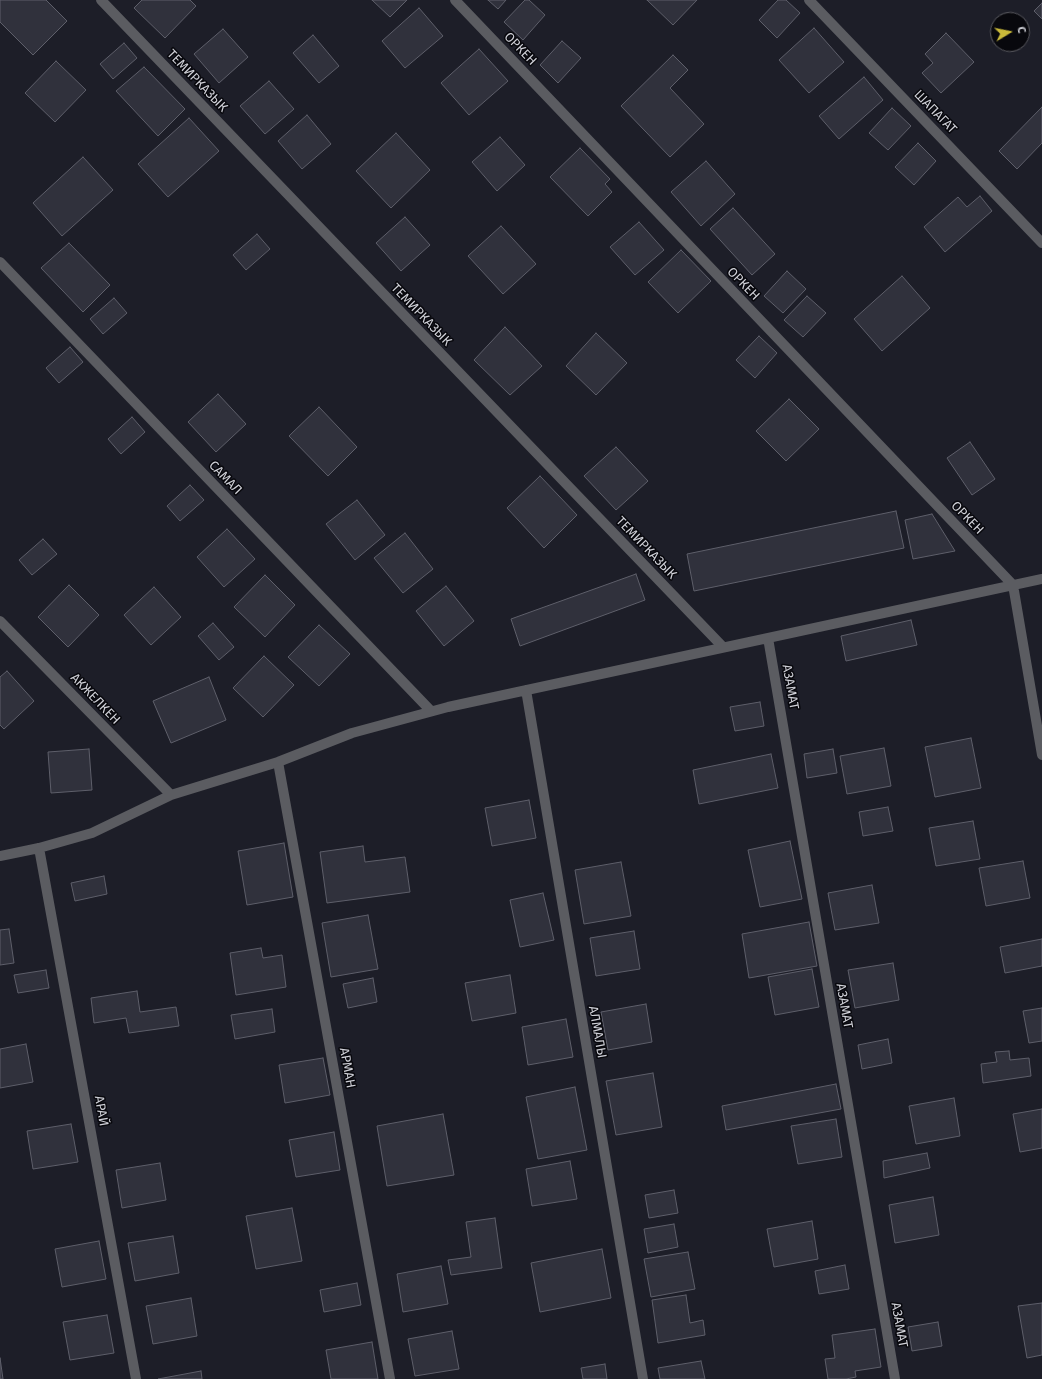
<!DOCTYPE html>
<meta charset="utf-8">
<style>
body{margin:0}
#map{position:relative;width:1042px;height:1379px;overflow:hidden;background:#1d1e28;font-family:"Fira Sans",sans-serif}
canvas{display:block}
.north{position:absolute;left:990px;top:12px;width:40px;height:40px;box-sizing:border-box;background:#08080d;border:1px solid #58585e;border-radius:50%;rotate:80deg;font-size:11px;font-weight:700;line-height:16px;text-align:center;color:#d0d1d8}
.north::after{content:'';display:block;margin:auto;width:14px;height:18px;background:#caba3a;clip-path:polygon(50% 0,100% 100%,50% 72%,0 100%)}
</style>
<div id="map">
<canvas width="1042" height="1379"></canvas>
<div class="north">С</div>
</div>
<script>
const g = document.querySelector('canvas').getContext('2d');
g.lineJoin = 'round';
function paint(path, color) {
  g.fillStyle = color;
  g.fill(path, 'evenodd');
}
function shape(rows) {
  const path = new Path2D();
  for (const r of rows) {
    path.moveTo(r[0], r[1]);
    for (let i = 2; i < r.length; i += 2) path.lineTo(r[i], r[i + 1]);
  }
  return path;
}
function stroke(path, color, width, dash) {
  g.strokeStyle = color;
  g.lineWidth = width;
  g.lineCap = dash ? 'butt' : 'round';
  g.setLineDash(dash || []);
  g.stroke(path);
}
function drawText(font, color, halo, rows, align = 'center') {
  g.font = font + ' "Fira Sans",sans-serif';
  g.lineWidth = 3;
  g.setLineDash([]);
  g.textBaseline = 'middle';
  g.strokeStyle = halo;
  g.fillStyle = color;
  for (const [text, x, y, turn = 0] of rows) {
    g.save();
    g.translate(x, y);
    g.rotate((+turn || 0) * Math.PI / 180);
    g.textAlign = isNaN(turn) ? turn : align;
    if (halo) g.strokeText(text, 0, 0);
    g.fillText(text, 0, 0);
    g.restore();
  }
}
const building = shape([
 [0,0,46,0,67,21,33,55,0,22,0,0],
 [142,0,190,0,196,6,165,38,134,8,142,0],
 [372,0,407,0,390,17,372,0],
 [488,0,506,0,498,9,488,0],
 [525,0,529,0,545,15,523,40,504,22,525,0],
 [647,0,697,0,673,25,647,0],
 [778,0,786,0,800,13,777,38,759,20,778,0],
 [1042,3,1042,19,1034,11,1042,3],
 [419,8,443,36,405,68,382,41,419,8],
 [814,28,844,62,809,93,779,60,814,28],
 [223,29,248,57,219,83,194,54,223,29],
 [946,33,974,62,941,93,922,73,933,63,925,54,946,33],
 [313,35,339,66,319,83,293,53,313,35],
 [562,41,581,58,558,83,540,65,562,41],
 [124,43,137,58,113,79,100,64,124,43],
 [479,49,508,81,469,115,441,83,479,49],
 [673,55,688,70,670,88,704,124,670,157,621,106,673,55],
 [56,61,86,90,55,122,25,93,56,61],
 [144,67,185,109,158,136,116,91,144,67],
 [864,77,883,100,839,139,819,116,864,77],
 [269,81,294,109,265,134,240,106,269,81],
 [1042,107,1042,143,1017,169,999,151,1042,107],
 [892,108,911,126,888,150,869,133,892,108],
 [307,115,331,144,302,169,278,141,307,115],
 [189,118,219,151,168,197,138,164,189,118],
 [396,133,430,170,391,208,356,171,396,133],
 [500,137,525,165,497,191,472,162,500,137],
 [918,143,936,161,914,185,895,167,918,143],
 [580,148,610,179,605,184,612,192,588,216,550,177,580,148],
 [83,157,113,190,62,236,33,203,83,157],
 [706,161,735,194,701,226,671,192,706,161],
 [980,196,992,211,945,252,924,227,958,197,967,207,980,196],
 [733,208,775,254,752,275,710,229,733,208],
 [405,217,430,245,401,271,376,243,405,217],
 [639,222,664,250,635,275,610,247,639,222],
 [501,226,536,264,503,294,468,256,501,226],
 [257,234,270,249,246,270,233,255,257,234],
 [69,243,110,285,83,312,41,268,69,243],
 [681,250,711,281,678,313,648,282,681,250],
 [787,271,806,289,783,313,764,296,787,271],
 [902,276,930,308,882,351,854,319,902,276],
 [807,296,826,313,803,337,784,320,807,296],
 [114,298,127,313,103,334,90,319,114,298],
 [505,327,542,366,510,395,474,360,505,327],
 [596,333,627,363,596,395,566,366,596,333],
 [759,336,777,353,755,378,736,360,759,336],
 [70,347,83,362,59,383,46,368,70,347],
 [218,394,246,424,216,452,188,422,218,394],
 [789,399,819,429,786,461,756,431,789,399],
 [319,407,357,447,328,476,289,436,319,407],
 [132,417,145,432,121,454,108,439,132,417],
 [970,442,995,479,972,495,947,458,970,442],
 [616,447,648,481,616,510,584,476,616,447],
 [540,476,577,515,544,548,507,508,540,476],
 [190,485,204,500,180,521,167,506,190,485],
 [357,500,385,535,355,560,326,524,357,500],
 [896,511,904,548,694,591,687,554,896,511],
 [932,514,955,551,913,559,905,520,932,514],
 [227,529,255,559,224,587,197,557,227,529],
 [405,533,433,569,403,593,374,558,405,533],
 [43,539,57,554,32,575,19,560,43,539],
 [636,574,645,600,520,646,511,619,636,574],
 [265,575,295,605,265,637,234,607,265,575],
 [69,585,99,615,68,647,38,617,69,585],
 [446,586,474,621,444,646,416,611,446,586],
 [154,587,181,617,151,645,124,615,154,587],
 [911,620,917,645,846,661,841,636,911,620],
 [213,623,234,647,219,660,198,636,213,623],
 [319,625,350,654,319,686,288,657,319,625],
 [264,656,294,685,263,717,233,688,264,656],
 [7,671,34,701,4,729,0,725,0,677,7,671],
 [209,677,226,720,171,743,153,701,209,677],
 [760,702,764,726,735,731,730,707,760,702],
 [971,738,981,788,935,797,925,747,971,738],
 [884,748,891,786,847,794,840,756,884,748],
 [89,749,92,790,51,793,48,752,89,749],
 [833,749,837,773,807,778,804,754,833,749],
 [771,754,778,788,699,804,693,770,771,754],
 [529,800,536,838,492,846,485,808,529,800],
 [888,807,893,831,863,836,859,812,888,807],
 [973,821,980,859,936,866,929,828,973,821],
 [790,841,802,899,760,907,748,850,790,841],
 [284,843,293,897,247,905,238,851,284,843],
 [363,846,365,862,405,857,410,892,327,903,320,852,363,846],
 [1023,861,1030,898,986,906,979,868,1023,861],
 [621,862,631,916,584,924,575,870,621,862],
 [104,876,107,894,75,901,71,883,104,876],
 [872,885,879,923,835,930,828,893,872,885],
 [543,893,554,940,520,947,510,900,543,893],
 [368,915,378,969,331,977,322,923,368,915],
 [809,922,817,966,749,978,742,934,809,922],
 [9,929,14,963,0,965,0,930,9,929],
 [634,931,640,969,596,976,590,938,634,931],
 [1042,939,1042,966,1005,973,1000,947,1042,939],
 [261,948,263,958,282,955,286,987,236,995,230,953,261,948],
 [893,963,899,1000,855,1008,848,970,893,963],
 [812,969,819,1007,775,1015,768,977,812,969],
 [46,970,49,988,18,993,14,975,46,970],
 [510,975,516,1013,472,1021,465,983,510,975],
 [373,978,377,1002,348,1008,343,984,373,978],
 [137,991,140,1012,176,1007,179,1026,129,1033,126,1018,94,1023,91,998,137,991],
 [646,1004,652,1042,608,1050,601,1012,646,1004],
 [1042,1008,1042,1041,1029,1043,1023,1011,1042,1008],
 [272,1009,275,1032,235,1039,231,1015,272,1009],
 [566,1019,573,1057,528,1065,522,1027,566,1019],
 [888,1039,892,1063,862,1069,858,1045,888,1039],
 [26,1044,33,1082,0,1088,0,1049,26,1044],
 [1009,1051,1010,1060,1029,1058,1031,1076,983,1083,981,1064,997,1062,995,1052,1009,1051],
 [323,1058,330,1095,285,1103,279,1065,323,1058],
 [653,1073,662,1127,616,1135,606,1081,653,1073],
 [836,1084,841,1109,726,1130,722,1106,836,1084],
 [575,1087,587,1150,538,1159,526,1097,575,1087],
 [954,1098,960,1136,916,1144,909,1106,954,1098],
 [1042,1109,1042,1148,1020,1152,1013,1114,1042,1109],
 [443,1114,454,1175,387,1186,377,1126,443,1114],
 [836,1119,842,1157,798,1164,791,1126,836,1119],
 [71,1124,78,1162,33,1169,27,1131,71,1124],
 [334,1132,340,1170,296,1177,289,1140,334,1132],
 [927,1153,930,1168,884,1178,883,1161,927,1153],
 [570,1161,577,1199,532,1206,526,1169,570,1161],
 [160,1163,166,1200,122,1208,116,1170,160,1163],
 [674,1190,678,1213,649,1218,645,1195,674,1190],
 [933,1197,939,1235,895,1243,889,1205,933,1197],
 [292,1208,302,1261,256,1269,246,1216,292,1208],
 [495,1218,502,1268,451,1275,448,1260,471,1257,466,1222,495,1218],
 [812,1221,818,1259,774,1267,767,1229,812,1221],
 [674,1224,678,1247,648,1253,644,1229,674,1224],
 [173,1236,179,1273,135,1281,128,1243,173,1236],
 [99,1241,106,1279,62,1287,55,1249,99,1241],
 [602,1249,611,1298,540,1312,531,1263,602,1249],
 [688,1252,695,1289,651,1297,644,1259,688,1252],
 [845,1265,849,1289,819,1294,815,1271,845,1265],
 [441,1266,448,1304,403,1312,397,1274,441,1266],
 [357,1283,361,1305,324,1312,320,1290,357,1283],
 [686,1295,690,1323,703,1320,705,1335,658,1343,652,1300,686,1295],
 [191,1298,197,1336,153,1344,146,1306,191,1298],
 [1042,1303,1042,1355,1027,1358,1018,1306,1042,1303],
 [107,1315,114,1353,70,1360,63,1322,107,1315],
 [938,1322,942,1346,912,1351,908,1327,938,1322],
 [875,1329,881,1367,855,1371,856,1377,846,1379,828,1379,825,1359,835,1358,832,1335,875,1329],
 [452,1331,459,1369,415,1376,408,1339,452,1331],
 [372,1342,378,1379,331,1379,326,1350,372,1342],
 [0,1358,3,1379,0,1379,0,1358],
 [701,1361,705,1379,660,1379,658,1368,701,1361],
 [605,1364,607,1379,583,1379,581,1368,605,1364],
 [201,1371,202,1379,158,1379,201,1371]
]);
paint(building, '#30313c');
stroke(building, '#5e5f6a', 1);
stroke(shape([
 [101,0,723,647],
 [455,0,1013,585,1042,755],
 [809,0,1042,243],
 [0,262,431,711],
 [0,621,171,795],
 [768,638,895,1379],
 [526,690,643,1379],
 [278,762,390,1379],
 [39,848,136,1379],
 [0,856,39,848,92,833,171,795,278,762,352,733,448,707,1042,579]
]), '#5b5c61', 10);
drawText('13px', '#d0d1d8', '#08080d', [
 ["ОРКЕН",520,49,46],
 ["ТЕМИРКАЗЫК",197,81,46],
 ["ШАПАГАТ",935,112,46],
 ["ОРКЕН",743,284,46],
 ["ТЕМИРКАЗЫК",421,315,46],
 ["САМАЛ",225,478,46],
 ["ОРКЕН",967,518,46],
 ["ТЕМИРКАЗЫК",646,548,46],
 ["АЗАМАТ",790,687,80],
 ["АКЖЕЛКЕН",95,699,46],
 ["АЗАМАТ",844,1006,80],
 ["АЛМАЛЫ",597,1032,80],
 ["АРМАН",347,1068,80],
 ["АРАЙ",101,1111,80],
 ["АЗАМАТ",899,1325,80]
]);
</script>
